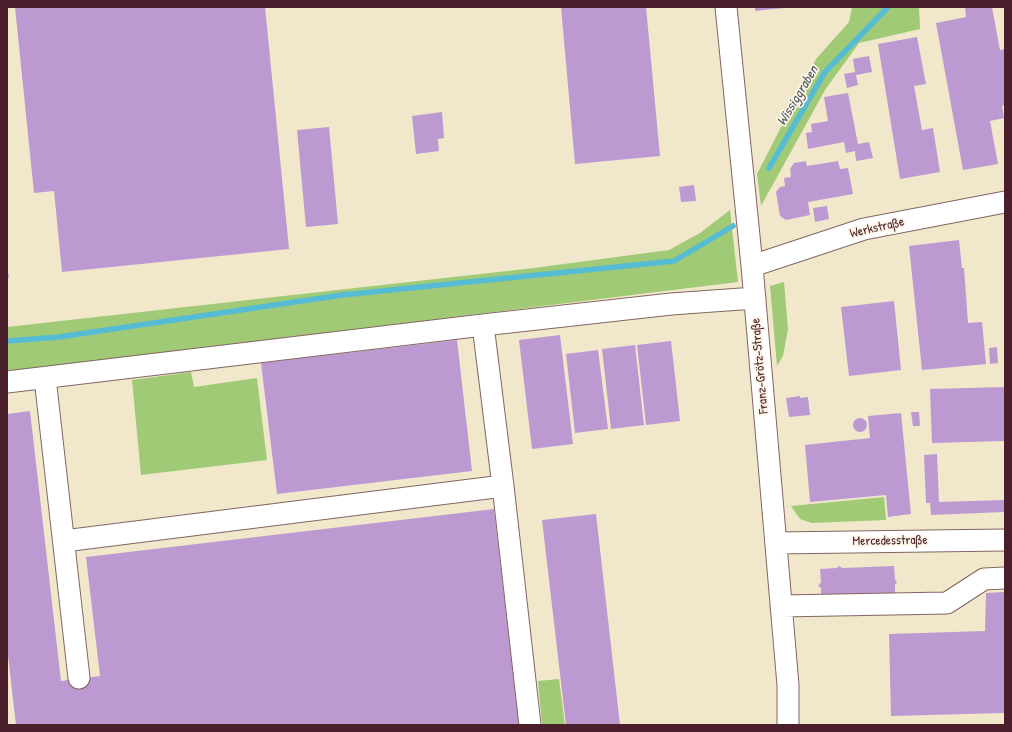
<!DOCTYPE html>
<meta charset="utf-8">
<style>
body{margin:0}
#map{position:relative;width:1012px;height:732px;overflow:hidden;background:#f1e8cc;font-family:"Patrick Hand",sans-serif}
canvas{display:block}
.frame{position:absolute;inset:0;border:8px solid #4a1f2b;pointer-events:none}
</style>
<div id="map">
<canvas width="1012" height="732"></canvas>
<div class="frame"></div>
</div>
<script>
const g = document.querySelector('canvas').getContext('2d');
g.lineJoin = 'round';
function paint(path, color) {
  g.fillStyle = color;
  g.fill(path, 'evenodd');
}
function shape(rows) {
  const path = new Path2D();
  for (const r of rows) {
    if (r.length === 3) {
      path.moveTo(r[0] + r[2], r[1]);
      path.arc(r[0], r[1], r[2], 0, 2 * Math.PI);
      continue;
    }
    path.moveTo(r[0], r[1]);
    for (let i = 2; i < r.length; i += 2) path.lineTo(r[i], r[i + 1]);
  }
  return path;
}
function stroke(path, color, width, dash) {
  g.strokeStyle = color;
  g.lineWidth = width;
  g.lineCap = dash ? 'butt' : 'round';
  g.setLineDash(dash || []);
  g.stroke(path);
}
function drawText(font, color, halo, rows, align = 'center') {
  g.font = font + ' "Patrick Hand",sans-serif';
  g.lineWidth = 3.5;
  g.setLineDash([]);
  g.textBaseline = 'middle';
  g.strokeStyle = halo;
  g.fillStyle = color;
  for (const [text, x, y, turn = 0] of rows) {
    g.save();
    g.translate(x, y);
    g.rotate((+turn || 0) * Math.PI / 180);
    g.textAlign = isNaN(turn) ? turn : align;
    if (halo) g.strokeText(text, 0, 0);
    g.fillText(text, 0, 0);
    g.restore();
  }
}
paint(shape([
 [852,7,919,7,920,29,859,43,825,90,761,206,757,174,816,59,849,22],
 [730,210,738,282,7,372,7,327,534,268,669,250,700,233],
 [784,282,788,329,783,356,777,366,770,286],
 [191,372,194,387,257,378,267,460,141,475,132,380],
 [884,497,886,520,812,523,800,519,791,506],
 [559,679,565,725,542,725,538,681]
]), '#a0ca76');
stroke(shape([
 [769,168,825,72,888,7],
 [7,341,59,337,342,295,674,261,733,226]
]), '#56bcd3', 5.5);
paint(shape([
 [15,7,265,7,289,249,62,272,54,191,34,193],
 [561,7,646,7,660,156,575,164],
 [755,7,784,7,784,8,755,11],
 [965,7,992,7,1000,50,1005,49,1005,105,1002,106,1004,118,990,121,998,164,963,170,936,23,966,17],
 [917,37,926,84,914,86,922,130,933,128,940,172,900,179,878,44],
 [869,56,872,72,856,75,858,85,847,88,844,74,855,72,853,59],
 [848,93,858,144,869,142,873,158,856,161,855,151,846,153,844,142,808,149,806,133,812,132,811,124,828,121,824,97],
 [442,112,444,138,438,139,439,151,416,154,412,116],
 [329,127,338,224,306,227,297,130],
 [806,161,807,166,838,161,840,169,848,168,853,194,808,202,810,215,786,220,780,216,776,192,780,187,785,186,784,178,791,177,790,169,794,163],
 [694,185,696,201,681,202,679,187],
 [827,206,829,219,815,222,813,208],
 [959,240,962,268,964,268,968,323,982,322,986,364,922,370,909,246],
 [7,266,9,278,7,278],
 [894,301,901,370,849,376,841,307],
 [560,335,573,444,532,449,519,340],
 [457,340,472,471,277,494,261,363],
 [671,341,680,421,646,425,637,345],
 [635,345,644,425,611,429,602,349],
 [997,347,998,363,990,364,989,348],
 [598,350,608,429,575,433,566,354],
 [1005,387,1005,441,932,443,930,389],
 [800,396,800,398,808,397,810,415,789,417,786,398],
 [30,411,61,681,100,676,86,557,494,509,519,725,16,725,7,647,7,414],
 [911,412,919,412,920,426,913,426],
 [901,413,911,514,888,517,886,495,810,502,805,445,870,438,868,416],
 [860,425,7],
 [937,454,939,502,1005,500,1005,512,931,515,930,503,926,503,924,455],
 [596,514,620,725,566,725,542,520],
 [839,566,842,568,894,566,895,580,897,582,895,585,895,598,821,601,821,588,818,586,821,582,820,569,837,568],
 [1005,592,1005,713,891,716,889,634,985,631,986,593]
]), '#bd99d2');
const minor = shape([
 [726,7,752,266,788,685,788,725],
 [752,266,864,229,1005,202],
 [483,325,503,486,530,725],
 [45,378,79,678],
 [7,382,483,325,671,304,755,298],
 [64,541,503,486],
 [776,543,1005,540],
 [781,606,947,603,984,579,1005,578]
]);
stroke(minor, '#846563', 23);
stroke(minor, '#fff', 21);
drawText('13px', '#4a1f2b', '#fcf5e5', [
 ["Werkstraße",877,228,-13],
 ["Franz-Grötz-Straße",760,366,-95],
 ["Mercedesstraße",890,541,-1]
]);
drawText('italic 14px', '#4e5666', '#fcf5e5', [
 ["Wissiggraben",798,96,-59]
]);
</script>
